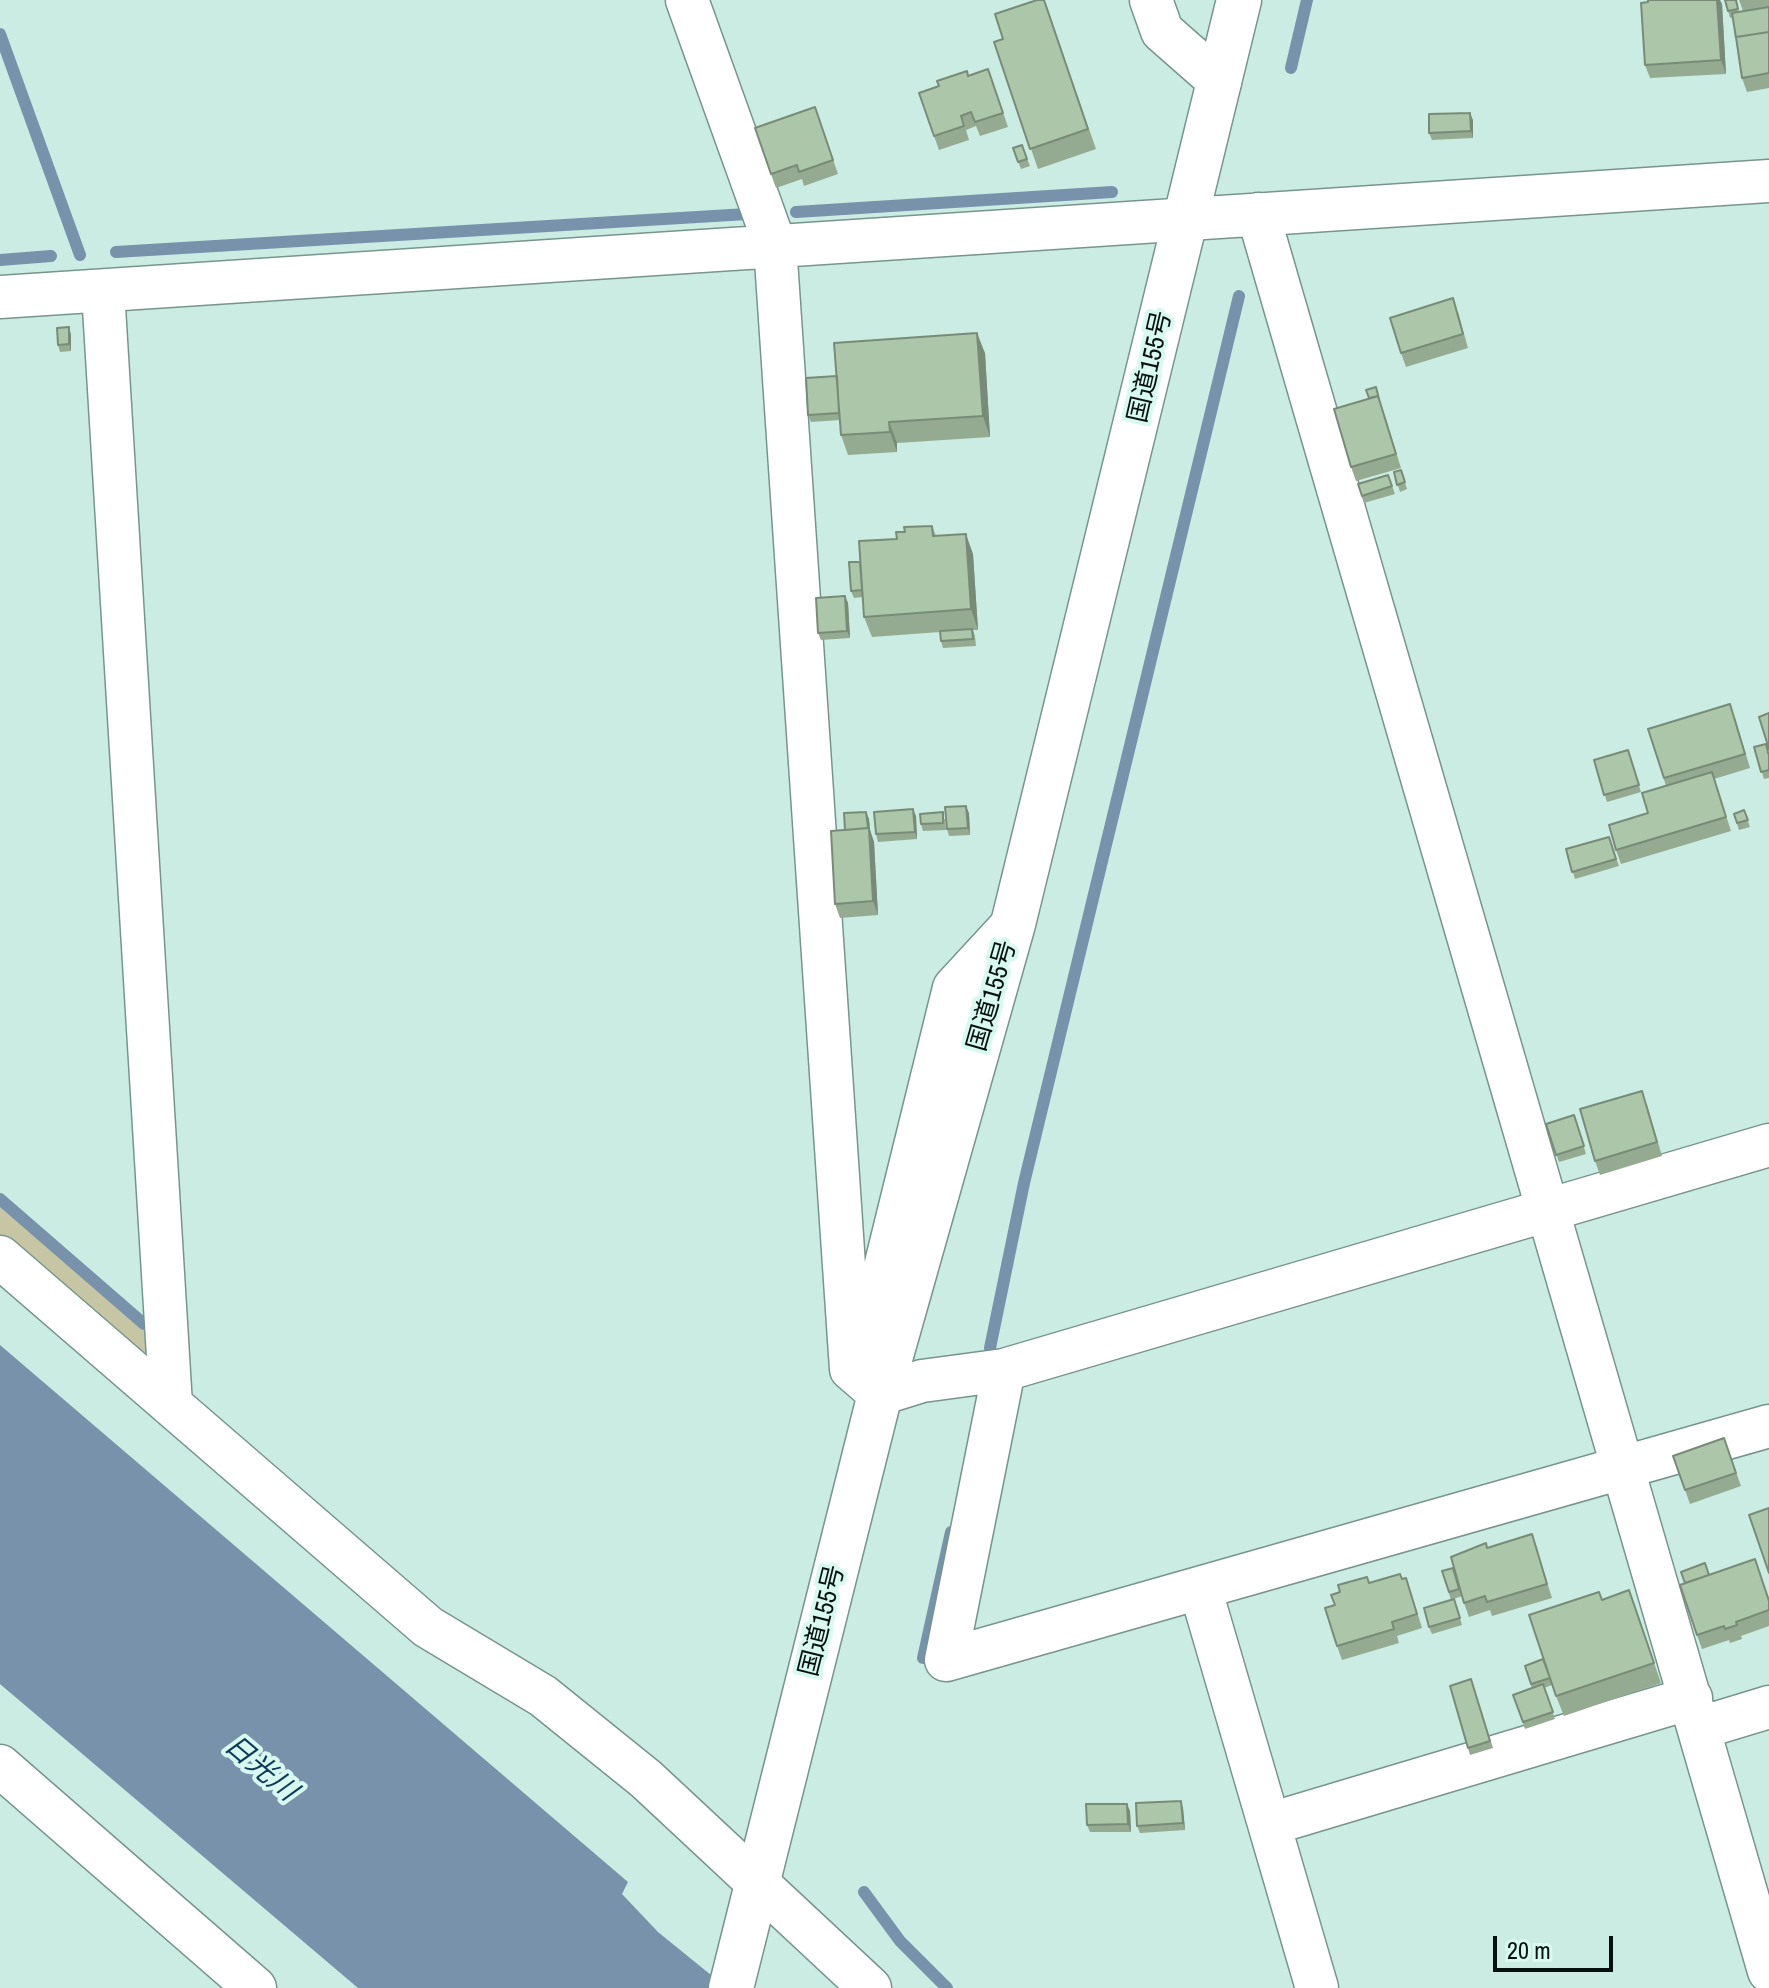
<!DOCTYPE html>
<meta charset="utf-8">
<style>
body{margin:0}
#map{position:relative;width:1769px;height:1988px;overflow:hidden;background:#cbece3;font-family:"Archivo Narrow",sans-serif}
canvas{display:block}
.scale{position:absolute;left:1493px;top:1936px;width:120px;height:36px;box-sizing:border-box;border:4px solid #071210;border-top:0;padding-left:10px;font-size:24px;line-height:28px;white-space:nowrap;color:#071210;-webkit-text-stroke:6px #d8f9f0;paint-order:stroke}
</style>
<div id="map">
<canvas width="1769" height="1988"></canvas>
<div class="scale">20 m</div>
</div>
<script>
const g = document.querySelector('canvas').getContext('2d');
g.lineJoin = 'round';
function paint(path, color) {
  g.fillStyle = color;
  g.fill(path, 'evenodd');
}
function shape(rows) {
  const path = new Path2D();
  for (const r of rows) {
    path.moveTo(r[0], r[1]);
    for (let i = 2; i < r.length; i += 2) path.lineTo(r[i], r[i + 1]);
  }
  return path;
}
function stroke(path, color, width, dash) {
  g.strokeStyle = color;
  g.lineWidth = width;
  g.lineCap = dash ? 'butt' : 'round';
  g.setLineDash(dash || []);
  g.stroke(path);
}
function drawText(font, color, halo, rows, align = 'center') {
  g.font = font + ' "Archivo Narrow","Noto Sans JP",sans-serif';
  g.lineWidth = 8;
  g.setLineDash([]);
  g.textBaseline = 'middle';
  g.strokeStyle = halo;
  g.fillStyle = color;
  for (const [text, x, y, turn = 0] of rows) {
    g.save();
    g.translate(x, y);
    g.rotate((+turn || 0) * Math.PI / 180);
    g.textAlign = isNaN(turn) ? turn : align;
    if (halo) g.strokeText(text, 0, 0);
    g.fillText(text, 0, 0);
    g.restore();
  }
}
paint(shape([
 [0,1204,146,1329,158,1366,0,1241]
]), '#c6c6a5');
paint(shape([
 [0,1345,628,1882,622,1894,658,1932,727,1988,358,1988,0,1684]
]), '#7792aa');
stroke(shape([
 [0,34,80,255],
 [1291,68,1307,0],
 [796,212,1112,192],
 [116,252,747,214],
 [0,260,51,256],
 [0,1199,144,1324],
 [990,1348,1024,1183,1239,296],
 [923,1658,951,1532],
 [864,1892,900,1941,947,1988]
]), '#7792aa', 12);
const minor = shape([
 [687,0,775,245,851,1369,880,1394,922,1381,1004,1370,1769,1145],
 [1151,0,1162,31,1220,82],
 [1258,214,1769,1971],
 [103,291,171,1405],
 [0,297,1769,181],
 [0,1257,428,1627,543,1696,646,1779,870,1988],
 [862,1361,954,988,1013,924],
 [1004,1370,946,1660,1769,1426],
 [1200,1588,1317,1988],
 [1700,1728,1769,1707],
 [0,1766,255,1988],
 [1270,1824,1691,1698]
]);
const highway = shape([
 [731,1988,880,1394,1013,924,1239,0]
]);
stroke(minor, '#77958d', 45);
stroke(highway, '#77958d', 47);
stroke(minor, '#fff', 42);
stroke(highway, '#fff', 44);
paint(shape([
 [1044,0,1096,149,1038,169,994,42,1003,39],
 [1725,0,1736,0,1739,12,1743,11,1739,0,1769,0,1769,88,1747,92,1742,78,1733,17,1730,18],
 [1648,2,1722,4,1726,74,1650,78,1645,65],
 [988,69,1008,127,980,136,976,126,966,130,969,140,939,150,934,136,968,76],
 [815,107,838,174,804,186,802,179,776,188,771,174],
 [1473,120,1473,138,1432,140,1429,133],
 [1022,145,1030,166,1021,169,1013,148],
 [1458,312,1468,348,1406,367,1401,353],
 [69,327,71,335,71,351,60,352,58,345],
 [985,353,990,437,897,443,897,452,848,455,841,435,840,420,811,422,808,415,837,376],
 [1376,387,1401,468,1356,481,1351,467,1369,398],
 [1401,470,1407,489,1400,492,1394,472],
 [1388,475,1395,494,1364,503,1358,484],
 [932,526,936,536,973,554,978,630,973,630,975,636,976,646,943,648,941,641,940,632,872,637,864,617,863,597,854,598,851,591,860,562,897,539,905,532],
 [845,596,848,603,850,638,821,640,818,633],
 [1735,718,1750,768,1714,779,1731,831,1621,864,1616,850,1648,813,1666,786,1648,729],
 [1754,747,1769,754,1769,778,1764,779],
 [1628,750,1641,792,1607,802,1594,760],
 [1744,810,1750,827,1739,830,1734,814],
 [866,812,869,819,870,830,874,842,878,915,840,918,835,904,845,830],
 [969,813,970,835,949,836,947,829],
 [916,816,917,839,878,842,876,834],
 [945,819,946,830,923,831,921,824],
 [1609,837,1619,866,1575,879,1566,849],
 [1647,1105,1662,1156,1600,1175,1595,1161],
 [1574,1115,1586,1154,1559,1162,1546,1124],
 [1724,1438,1741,1486,1690,1504,1673,1456],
 [1532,1534,1552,1598,1492,1616,1490,1610,1469,1617,1464,1603,1487,1548],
 [1453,1568,1462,1596,1451,1600,1442,1571],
 [1709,1575,1769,1600,1769,1626,1741,1636,1742,1639,1730,1643,1729,1640,1702,1649,1697,1635],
 [1402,1579,1411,1592,1422,1628,1397,1636,1399,1643,1342,1660,1337,1646,1335,1605,1369,1583],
 [1629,1590,1661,1683,1564,1716,1556,1696,1602,1600],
 [1454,1599,1462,1625,1432,1634,1429,1627],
 [1543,1659,1552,1685,1544,1688,1555,1719,1525,1729,1513,1695,1532,1688,1525,1666],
 [1471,1679,1493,1748,1470,1755,1468,1748],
 [1183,1808,1185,1830,1140,1833,1137,1826],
 [1130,1811,1131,1832,1090,1832,1087,1825]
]), '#94aa91');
paint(shape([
 [1717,0,1720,0,1722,4,1726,74,1721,60],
 [1470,113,1473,120,1473,138,1471,131],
 [69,327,71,335,71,351,69,344],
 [977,333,985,353,990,437,983,416],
 [889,422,897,443,897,452,890,432],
 [966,534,973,554,978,630,971,609],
 [845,596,848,603,850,638,847,631],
 [966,806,969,813,970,835,968,828],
 [913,809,916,816,917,839,915,832],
 [866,812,869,819,870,830,874,842,878,915,873,901],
 [1181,1801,1183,1808,1185,1830,1183,1823],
 [1127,1804,1130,1811,1131,1832,1128,1824]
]), '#788b76');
const building = shape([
 [1037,0,1044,0,1088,129,1030,149,994,42,1003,39,995,14,1037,0],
 [1648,0,1717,0,1721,60,1645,65,1641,3,1648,2,1648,0],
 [1725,0,1736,0,1738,9,1728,11,1725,0],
 [1769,7,1769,32,1736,37,1736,38,1732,13,1769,7],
 [1769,32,1769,73,1742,78,1736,37,1769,32],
 [988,69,1003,113,975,122,971,112,961,116,964,126,934,136,919,93,939,86,937,81,967,71,968,76,988,69],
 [815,107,833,160,799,172,797,165,771,174,755,128,815,107],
 [1470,113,1471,131,1429,133,1429,114,1470,113],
 [1022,145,1027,159,1018,162,1013,148,1022,145],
 [1453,298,1463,334,1401,353,1390,318,1453,298],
 [69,327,69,344,58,345,57,328,69,327],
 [977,333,983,416,889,422,890,432,841,435,834,343,977,333],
 [837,376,839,413,808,415,806,378,837,376],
 [1376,387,1379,399,1378,396,1369,398,1366,390,1376,387],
 [1378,396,1396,454,1351,467,1334,409,1378,396],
 [1401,470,1405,482,1397,485,1394,472,1401,470],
 [1388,475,1392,486,1362,496,1358,484,1388,475],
 [932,526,933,536,966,534,971,609,864,617,859,541,897,539,896,532,905,532,904,527,932,526],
 [849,562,860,562,862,590,851,591,849,562],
 [845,596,847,631,818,633,816,598,845,596],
 [972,629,973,639,941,641,940,631,972,629],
 [1730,704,1745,754,1664,778,1648,729,1730,704],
 [1769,713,1769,749,1759,717,1769,713],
 [1766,744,1769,756,1769,770,1761,772,1754,747,1766,744],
 [1628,750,1639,785,1604,795,1594,760,1628,750],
 [1712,772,1726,817,1616,850,1609,825,1648,813,1642,793,1712,772],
 [966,806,968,828,947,829,945,807,966,806],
 [913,809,915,832,876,834,874,812,913,809],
 [1744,810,1748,820,1737,823,1734,814,1744,810],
 [866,812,868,828,845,830,844,813,866,812],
 [943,812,943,823,921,824,920,814,943,812],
 [869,828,873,901,835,904,831,831,869,828],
 [1609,837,1616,859,1572,872,1566,849,1609,837],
 [1642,1091,1657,1142,1595,1161,1580,1109,1642,1091],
 [1574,1115,1584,1146,1556,1155,1546,1124,1574,1115],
 [1724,1438,1736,1473,1685,1490,1673,1456,1724,1438],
 [1769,1508,1769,1573,1749,1515,1769,1508],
 [1532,1534,1547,1584,1487,1602,1485,1596,1464,1603,1451,1557,1486,1543,1487,1548,1532,1534],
 [1755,1559,1769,1601,1769,1610,1736,1622,1737,1625,1725,1629,1724,1626,1697,1635,1680,1585,1755,1559],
 [1705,1563,1709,1575,1685,1583,1681,1572,1705,1563],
 [1453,1568,1459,1589,1449,1592,1442,1571,1453,1568],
 [1400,1574,1402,1579,1406,1578,1417,1614,1392,1622,1394,1629,1337,1646,1325,1608,1335,1605,1331,1595,1340,1592,1338,1585,1367,1577,1369,1583,1400,1574],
 [1629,1590,1654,1663,1556,1696,1529,1615,1599,1592,1602,1600,1629,1590],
 [1454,1599,1460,1618,1429,1627,1424,1608,1454,1599],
 [1543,1659,1550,1678,1531,1684,1525,1666,1543,1659],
 [1471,1679,1490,1741,1468,1748,1450,1686,1471,1679],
 [1543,1684,1553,1712,1523,1722,1513,1695,1543,1684],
 [1181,1801,1183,1823,1137,1826,1136,1803,1181,1801],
 [1086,1804,1127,1804,1128,1824,1087,1825,1086,1804]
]);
paint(building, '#acc6a9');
stroke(building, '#788b76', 2);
drawText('26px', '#071210', '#d8f9f0', [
 ["国道155号",1151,367,-77],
 ["国道155号",993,996,-74],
 ["国道155号",823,1621,-76]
]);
drawText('italic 28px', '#0c3a5c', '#d8f9f0', [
 ["日光川",260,1769,40]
]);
</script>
